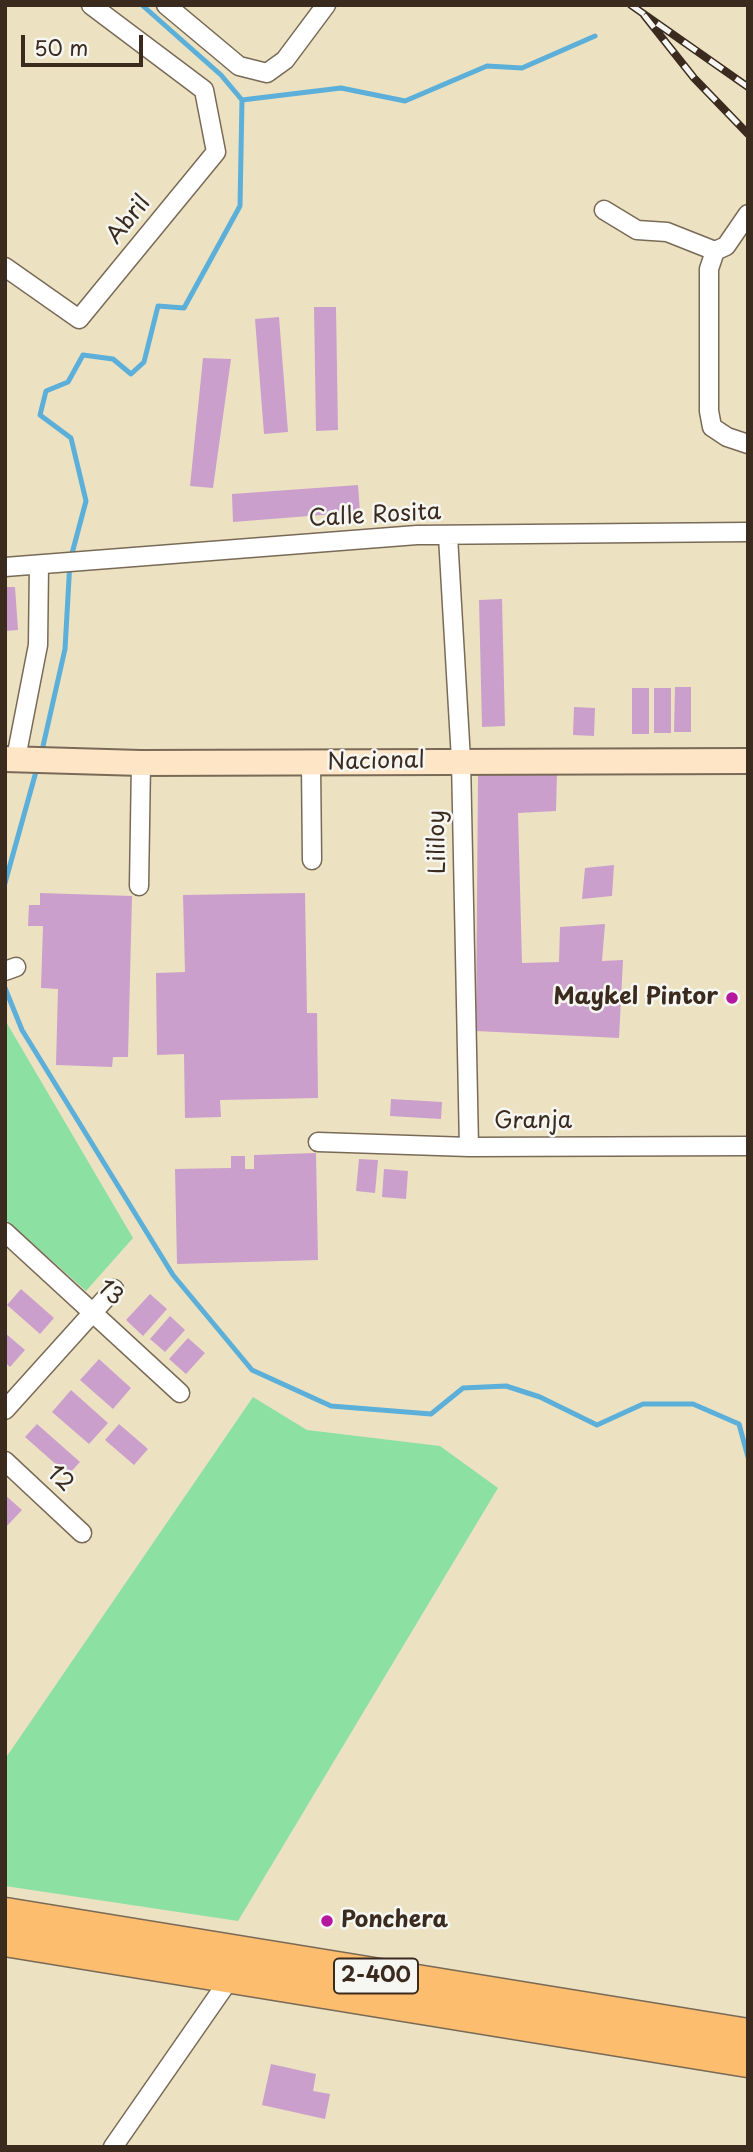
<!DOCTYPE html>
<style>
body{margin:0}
#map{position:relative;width:753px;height:2152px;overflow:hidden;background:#ece2c2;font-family:"Playpen Sans",sans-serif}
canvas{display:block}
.frame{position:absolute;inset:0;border:7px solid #3b2a1e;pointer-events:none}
.scale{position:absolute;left:21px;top:35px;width:122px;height:32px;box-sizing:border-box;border:4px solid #3b2a1e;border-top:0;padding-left:9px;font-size:21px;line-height:24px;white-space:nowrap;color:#3b2a1e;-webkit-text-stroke:5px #f6f6f2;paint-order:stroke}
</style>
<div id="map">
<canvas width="753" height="2152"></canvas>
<div class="frame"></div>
<div class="scale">50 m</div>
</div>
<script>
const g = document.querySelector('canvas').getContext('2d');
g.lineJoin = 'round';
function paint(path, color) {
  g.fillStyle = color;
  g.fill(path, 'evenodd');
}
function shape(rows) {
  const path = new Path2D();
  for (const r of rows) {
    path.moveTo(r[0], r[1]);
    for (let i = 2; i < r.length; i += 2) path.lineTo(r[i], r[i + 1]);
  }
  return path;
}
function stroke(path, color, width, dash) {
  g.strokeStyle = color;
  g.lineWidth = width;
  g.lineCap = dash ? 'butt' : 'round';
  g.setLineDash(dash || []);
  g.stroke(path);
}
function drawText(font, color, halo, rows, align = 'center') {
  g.font = font + ' "Playpen Sans",sans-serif';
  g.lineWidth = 5;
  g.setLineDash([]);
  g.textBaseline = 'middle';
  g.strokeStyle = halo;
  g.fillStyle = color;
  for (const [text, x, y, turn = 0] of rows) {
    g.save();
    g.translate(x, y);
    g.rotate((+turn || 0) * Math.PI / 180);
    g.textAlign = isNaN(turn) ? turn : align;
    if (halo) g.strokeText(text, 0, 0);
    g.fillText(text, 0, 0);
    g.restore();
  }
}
paint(shape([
 [5,1020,133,1238,86,1291,5,1219],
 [253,1397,307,1430,440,1446,498,1488,238,1921,5,1886,5,1759]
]), '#8ce0a2');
stroke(shape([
 [242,100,341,88,405,101,487,66,522,68,595,36],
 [41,755,65,649,70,561,86,501,71,438,40,415,46,391,68,382,83,355,113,359,131,374,144,362,158,306,184,308,240,206,242,100,221,75,142,5],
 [5,883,37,768],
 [5,988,22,1030,173,1275,252,1370,331,1406,431,1414,463,1388,506,1386,540,1397,597,1425,643,1404,693,1404,739,1424,748,1457]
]), '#5cafd8', 5);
paint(shape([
 [314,307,336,307,338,430,316,431],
 [279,317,288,432,264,434,255,319],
 [203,358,231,359,213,488,190,486],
 [358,485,360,512,233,522,232,494],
 [5,587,15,587,18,630,5,631],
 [502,599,505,726,482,727,479,600],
 [675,687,691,687,691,732,674,732],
 [632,688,649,688,649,734,632,734],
 [654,688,671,688,671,733,654,733],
 [574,707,595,708,594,736,573,735],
 [557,772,556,811,518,813,522,963,559,962,560,927,605,924,602,961,623,960,619,1038,476,1031,478,774],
 [614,865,612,896,582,899,585,868],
 [40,893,132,896,128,1057,113,1057,112,1067,56,1065,58,989,41,988,43,926,28,926,29,905,40,905],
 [305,893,307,1013,317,1013,318,1098,220,1100,221,1117,185,1118,184,1054,157,1055,156,973,185,972,183,895],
 [391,1099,442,1102,441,1119,390,1116],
 [316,1153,318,1260,177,1264,175,1169,231,1168,231,1156,245,1156,245,1169,254,1169,254,1155],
 [359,1159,378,1160,375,1193,356,1191],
 [384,1169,408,1171,406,1199,382,1197],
 [21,1289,54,1318,40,1334,7,1305],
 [150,1294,167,1309,143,1336,126,1320],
 [170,1316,185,1330,165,1352,150,1339],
 [5,1333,25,1350,10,1367,5,1362],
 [188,1338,205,1353,186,1374,169,1359],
 [99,1359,131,1388,113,1409,80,1380],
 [71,1390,108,1423,89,1444,52,1412],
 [37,1424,80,1462,68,1475,25,1437],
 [119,1424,148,1449,134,1465,105,1440],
 [5,1495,22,1510,5,1528],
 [271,2064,316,2074,313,2091,330,2094,325,2119,262,2105]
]), '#ca9fcc');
const street = shape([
 [166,5,239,66,267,73,285,60,326,5],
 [604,210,637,230,667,232,715,251],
 [748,214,726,246,715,251,709,269,709,411,712,427,727,437,748,444],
 [5,267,79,319,216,152,204,90,91,5],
 [448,536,461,760,469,1147],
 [5,567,417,535,748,532],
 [16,758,38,645,39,565],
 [311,764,312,860],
 [139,886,141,763],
 [5,971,16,967],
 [318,1142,469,1147,748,1146],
 [5,1232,180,1393],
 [5,1410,114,1289],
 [5,1461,82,1533],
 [113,2147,231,1977]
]);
const secondary = shape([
 [5,759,141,763,748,761]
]);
const highway = shape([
 [5,1914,748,2035],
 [5,1940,748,2061]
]);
stroke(street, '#796a57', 21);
stroke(secondary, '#796a57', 28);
stroke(highway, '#796a57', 35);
stroke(street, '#fff', 18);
stroke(secondary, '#fee5c5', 24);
stroke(highway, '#fcbd6f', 32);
const rail = shape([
 [631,5,748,87],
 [644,15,694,78,748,134]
]);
stroke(rail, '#3b2a1e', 8);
stroke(rail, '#f6f6f2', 5, [16]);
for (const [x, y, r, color] of [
 [732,998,7,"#b5179e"],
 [327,1921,7,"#b5179e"]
]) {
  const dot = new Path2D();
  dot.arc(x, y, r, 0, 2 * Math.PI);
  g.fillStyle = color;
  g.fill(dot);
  stroke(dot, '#f6f6f2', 2.5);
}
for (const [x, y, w] of [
 [376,1976,84]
]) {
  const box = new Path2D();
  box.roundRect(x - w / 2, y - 17.5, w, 35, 5);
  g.fillStyle = '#f6f6f2';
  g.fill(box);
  stroke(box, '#3b2a1e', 2);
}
drawText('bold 21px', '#3b2a1e', null, [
 ["2-400",376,1976]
]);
drawText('23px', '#3b2a1e', '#f6f6f2', [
 ["Abril",129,220,-51],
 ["Calle Rosita",375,516,-3],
 ["Nacional",376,762,-1],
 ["Lililoy",438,842,-91],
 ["Granja",533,1122],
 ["13",110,1293,43],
 ["12",60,1479,43]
]);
drawText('bold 23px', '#3b2a1e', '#f6f6f2', [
 ["Maykel Pintor",718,998],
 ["Ponchera",341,1921,"left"]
], 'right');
</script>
